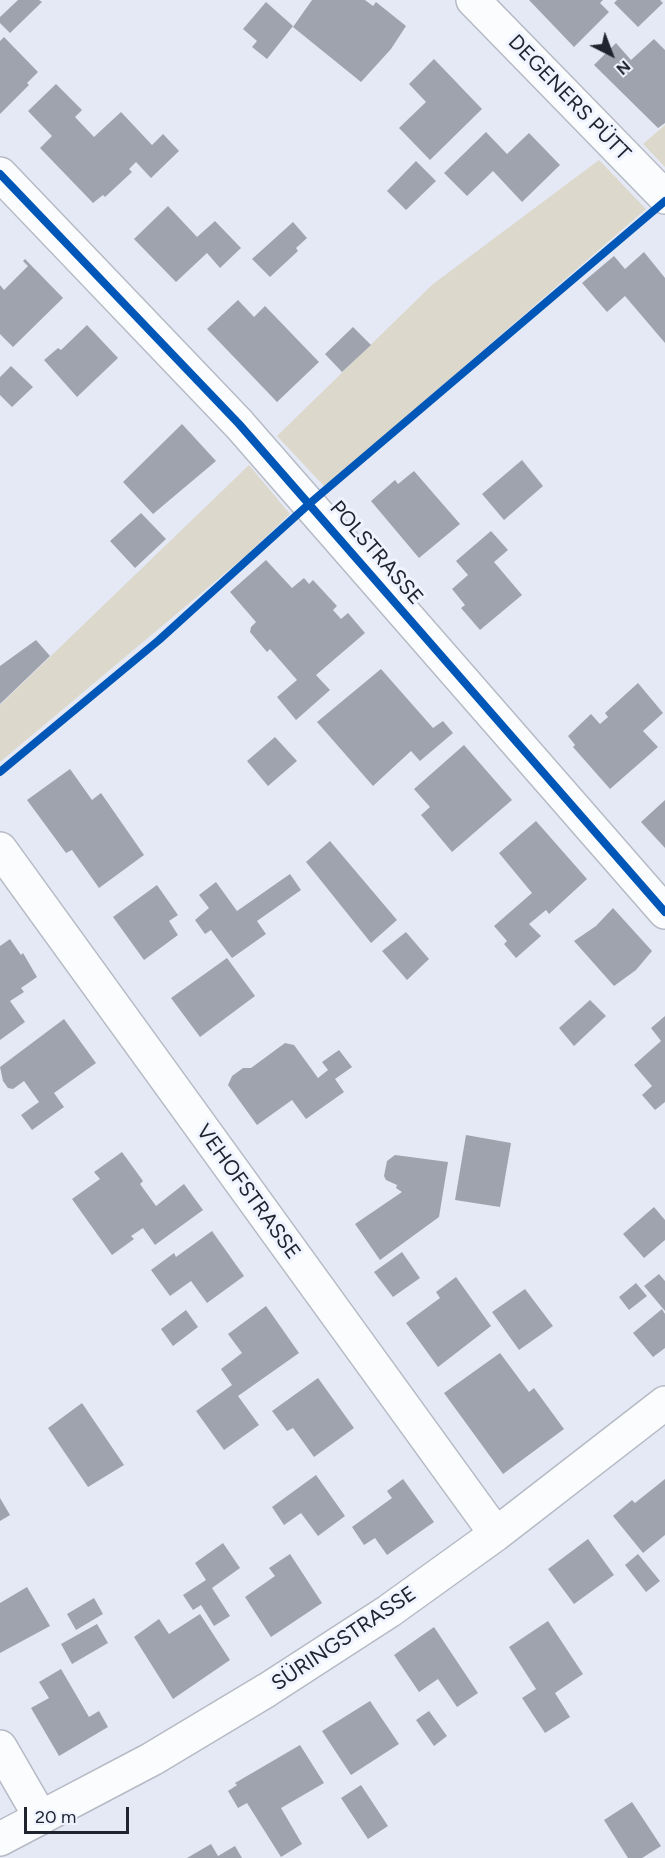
<!DOCTYPE html>
<meta charset="utf-8">
<style>
body{margin:0}
#map{position:relative;width:665px;height:1858px;overflow:hidden;background:#e4e9f5;font-family:Figtree,sans-serif}
canvas{display:block}
.north{position:absolute;left:581px;top:24px;width:60px;height:60px;-webkit-text-stroke:4px #eef3ff;paint-order:stroke;rotate:138deg;font-size:16px;font-weight:700;line-height:24px;text-align:center;color:#20242e}
.north::after{content:'';display:block;margin:auto;width:21px;height:27px;background:#20242e;clip-path:polygon(50% 0,100% 100%,50% 72%,0 100%)}
.scale{position:absolute;left:24px;top:1807px;width:105px;height:27px;box-sizing:border-box;border:3px solid #20242e;border-top:0;padding-left:8px;font-size:18px;line-height:21px;white-space:nowrap;color:#20242e;-webkit-text-stroke:4px #eef3ff;paint-order:stroke}
</style>
<div id="map">
<canvas width="665" height="1858"></canvas>
<div class="north">N</div>
<div class="scale">20 m</div>
</div>
<script>
const g = document.querySelector('canvas').getContext('2d');
g.lineJoin = 'round';
function paint(path, color) {
  g.fillStyle = color;
  g.fill(path, 'evenodd');
}
function shape(rows) {
  const path = new Path2D();
  for (const r of rows) {
    path.moveTo(r[0], r[1]);
    for (let i = 2; i < r.length; i += 2) path.lineTo(r[i], r[i + 1]);
  }
  return path;
}
function stroke(path, color, width, dash) {
  g.strokeStyle = color;
  g.lineWidth = width;
  g.lineCap = dash ? 'butt' : 'round';
  g.setLineDash(dash || []);
  g.stroke(path);
}
function drawText(font, color, halo, rows, align = 'center') {
  g.font = font + ' Figtree,sans-serif';
  g.lineWidth = 6;
  g.setLineDash([]);
  g.textBaseline = 'middle';
  g.strokeStyle = halo;
  g.fillStyle = color;
  for (const [text, x, y, turn = 0] of rows) {
    g.save();
    g.translate(x, y);
    g.rotate((+turn || 0) * Math.PI / 180);
    g.textAlign = isNaN(turn) ? turn : align;
    if (halo) g.strokeText(text, 0, 0);
    g.fillText(text, 0, 0);
    g.restore();
  }
}
paint(shape([
 [665,125,665,167,643,144],
 [599,160,646,209,325,487,277,436,433,284],
 [249,465,290,514,249,553,0,762,0,705]
]), '#dcd8cc');
paint(shape([
 [18,0,39,0,42,2,10,33,0,23,0,17],
 [312,0,365,0,373,6,376,2,406,26,391,49,361,82,293,27],
 [529,0,603,0,600,3,609,12,574,47],
 [617,0,660,0,663,3,638,27,614,3],
 [266,2,293,26,267,59,252,47,257,41,243,29],
 [4,37,38,72,27,83,29,85,0,114,0,41],
 [654,39,665,50,665,123,658,128,594,65,616,43,631,60],
 [434,59,482,109,430,160,399,128,426,102,409,84],
 [56,84,82,110,75,117,94,137,121,112,152,145,163,134,179,151,151,178,136,162,129,169,132,172,105,197,103,195,93,203,40,148,52,136,28,111],
 [486,132,507,154,529,133,560,165,522,202,493,171,467,196,444,173],
 [416,161,436,181,406,210,387,191],
 [168,206,197,237,215,221,241,248,220,268,207,253,176,282,134,239],
 [293,222,307,238,296,248,298,251,270,277,252,259],
 [644,252,665,278,665,343,625,296,607,312,582,283,614,256,625,269],
 [25,259,63,298,13,347,0,334,0,285,4,290,28,266,23,261],
 [238,300,254,317,265,306,319,362,277,402,207,329],
 [87,325,118,358,77,397,44,360,58,348,61,350],
 [353,327,371,345,342,372,325,354],
 [11,366,33,387,12,407,0,395,0,377],
 [182,424,216,461,153,514,123,482],
 [522,460,543,486,504,520,482,494],
 [414,471,460,524,419,558,371,501,395,480,398,484],
 [141,513,166,539,135,568,110,541],
 [491,531,508,550,494,562,522,595,480,630,461,608,465,605,452,589,468,575,456,561],
 [266,560,292,588,304,578,309,584,313,580,337,606,333,610,341,619,348,613,365,633,316,675,330,690,296,720,277,697,297,680,270,649,267,652,250,632,251,627,256,622,230,592],
 [36,640,50,656,0,704,0,666],
 [381,669,433,728,443,721,453,733,420,761,411,751,373,786,317,722],
 [638,683,663,713,643,731,658,747,610,789,573,747,575,745,568,736,591,714,600,724,608,717,605,713],
 [275,737,297,761,268,786,247,761],
 [464,745,512,800,452,852,421,815,430,807,414,789],
 [70,769,92,800,101,793,144,855,99,888,72,850,66,853,27,800],
 [665,800,665,848,641,822],
 [536,821,587,879,549,914,546,910,529,924,541,936,516,958,504,944,507,941,494,926,532,893,499,853],
 [330,841,397,920,371,943,306,862],
 [290,874,301,890,257,921,266,934,232,958,211,930,205,934,195,920,209,908,199,895,216,882,237,911],
 [157,885,178,915,169,921,178,935,144,960,113,917],
 [613,908,652,951,636,970,614,986,574,941,596,926],
 [406,932,429,959,407,980,382,951],
 [10,939,21,955,23,953,37,977,21,988,24,992,10,1001,25,1022,0,1040,0,946],
 [227,958,255,996,200,1037,171,998],
 [590,1000,606,1016,574,1046,559,1028],
 [665,1016,665,1102,655,1110,642,1095,652,1086,634,1065,661,1041,651,1028],
 [64,1019,96,1063,54,1093,64,1107,32,1130,21,1115,39,1102,24,1081,13,1089,8,1088,3,1081,0,1067],
 [285,1043,294,1045,318,1078,328,1070,322,1062,339,1050,352,1067,335,1079,344,1092,306,1119,292,1100,257,1125,228,1085,232,1076,243,1068,251,1068],
 [466,1135,511,1143,500,1207,455,1200],
 [122,1152,143,1181,140,1184,156,1206,184,1184,203,1210,155,1245,143,1228,131,1236,134,1239,112,1255,72,1199,100,1179,94,1172],
 [395,1155,448,1162,439,1217,380,1260,355,1224,402,1192,396,1188,397,1185,386,1180,384,1176,387,1161],
 [654,1207,665,1220,665,1240,644,1258,623,1234],
 [212,1231,244,1276,207,1303,191,1281,170,1296,151,1270,174,1253,176,1257],
 [402,1252,420,1278,393,1297,374,1272],
 [659,1274,665,1281,665,1311,644,1286],
 [456,1277,491,1326,438,1367,406,1323,440,1298,436,1292],
 [636,1283,647,1296,629,1310,619,1297],
 [525,1289,553,1326,519,1350,492,1312],
 [266,1306,299,1353,238,1396,259,1425,224,1450,196,1411,232,1385,221,1369,242,1353,228,1334],
 [662,1309,665,1314,665,1348,653,1357,633,1333],
 [186,1310,198,1327,173,1346,161,1329],
 [500,1353,529,1392,534,1388,564,1429,503,1474,444,1393],
 [318,1378,354,1428,314,1457,293,1428,287,1431,272,1411],
 [82,1403,124,1465,88,1487,48,1428],
 [316,1475,345,1516,318,1536,301,1513,284,1525,272,1507],
 [403,1479,434,1522,387,1555,375,1538,364,1545,352,1527,392,1498,387,1491],
 [665,1479,665,1535,643,1553,613,1516,632,1500,635,1503],
 [0,1498,10,1515,0,1521],
 [588,1539,614,1575,574,1604,548,1569],
 [223,1543,240,1568,212,1588,230,1616,214,1626,201,1605,193,1610,183,1595,206,1580,195,1563],
 [290,1554,322,1603,271,1637,245,1597,275,1576,269,1568],
 [638,1554,660,1581,646,1592,625,1565],
 [27,1587,50,1626,0,1653,0,1603],
 [94,1598,103,1614,76,1630,67,1614],
 [200,1614,230,1660,173,1699,134,1637,159,1619,169,1634],
 [548,1621,583,1674,555,1693,570,1717,545,1733,522,1698,536,1689,509,1647],
 [97,1624,108,1643,72,1664,61,1644],
 [434,1627,478,1693,457,1707,438,1679,419,1692,394,1655],
 [61,1669,89,1717,99,1711,108,1727,59,1756,31,1708,49,1698,39,1682],
 [370,1701,399,1744,351,1775,322,1731],
 [429,1711,447,1736,434,1746,416,1720],
 [300,1745,324,1783,281,1808,302,1844,281,1857,247,1803,238,1808,228,1791,237,1785,235,1783],
 [361,1785,388,1826,368,1839,341,1798],
 [632,1802,661,1846,642,1858,628,1858,604,1820],
 [211,1844,218,1856,235,1846,242,1858,187,1858]
]), '#9fa3ae');
const minor = shape([
 [473,0,665,197],
 [0,174,239,424,665,912],
 [0,849,496,1534],
 [0,1747,41,1818],
 [0,1839,152,1759,267,1690,389,1611,496,1534,665,1403]
]);
stroke(minor, '#b5bac4', 36);
stroke(minor, '#fbfcfe', 33);
stroke(shape([
 [0,174,239,424,665,912],
 [0,772,159,640,309,504,665,201]
]), '#0057b8', 8);
drawText('21px', '#20242e', '#eef3ff', [
 ["DEGENERS PÜTT",569,98,46],
 ["POLSTRASSE",376,553,49],
 ["VEHOFSTRASSE",248,1192,54],
 ["SÜRINGSTRASSE",344,1639,-34]
]);
</script>
